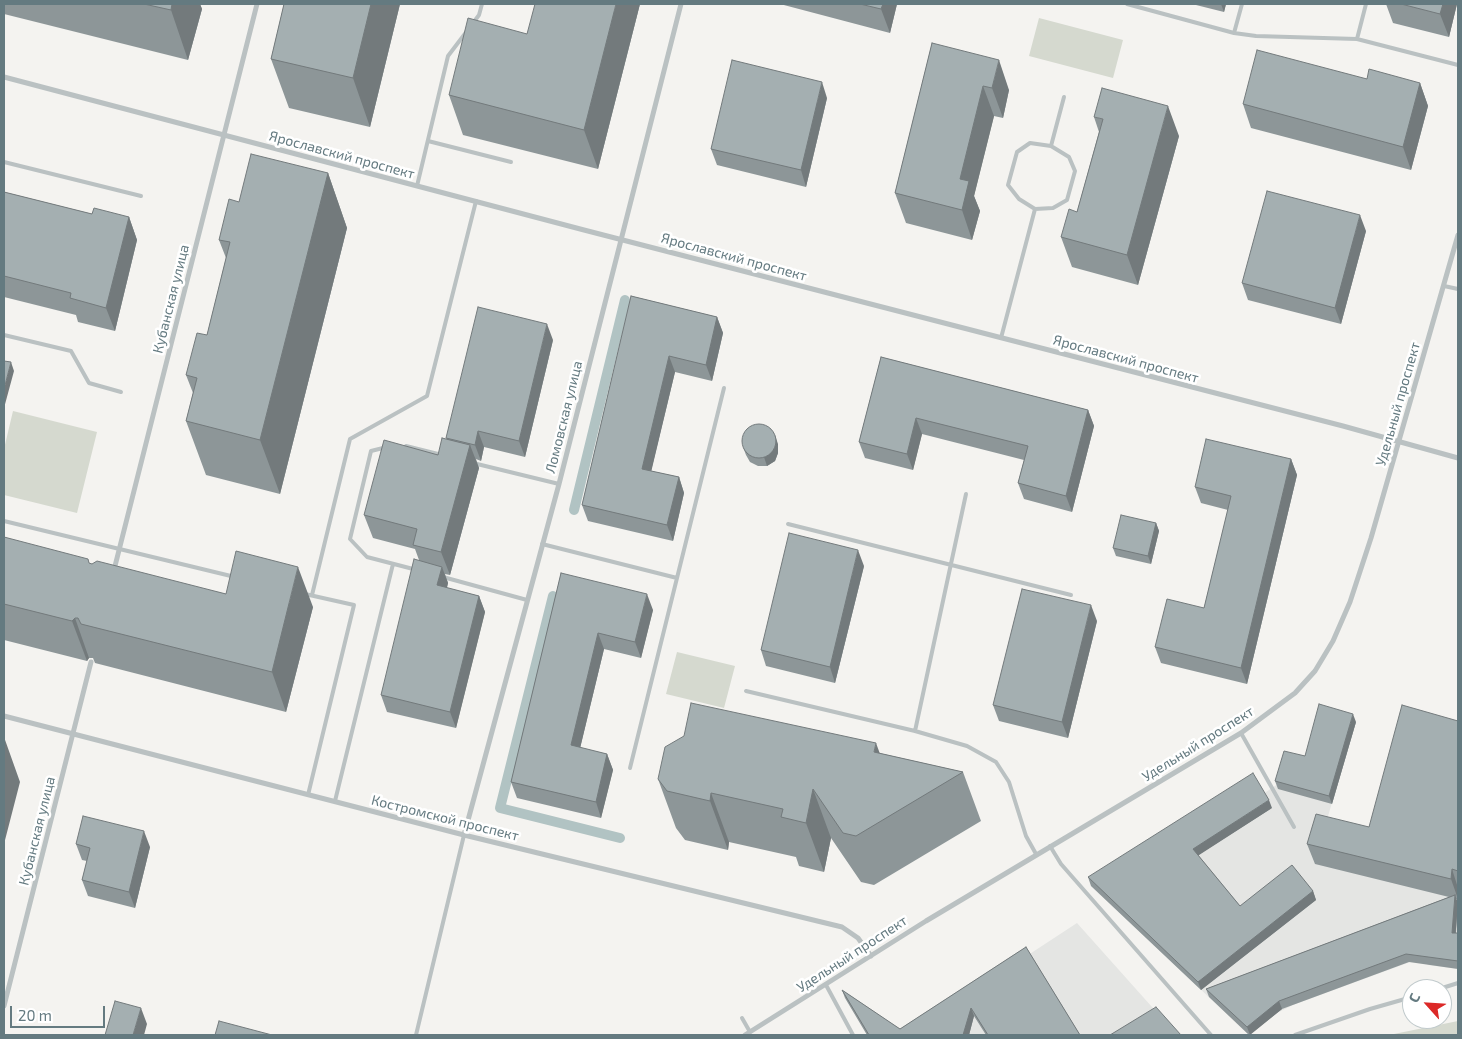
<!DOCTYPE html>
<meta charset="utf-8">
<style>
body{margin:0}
#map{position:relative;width:1462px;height:1039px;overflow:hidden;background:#f4f3f0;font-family:"Exo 2",sans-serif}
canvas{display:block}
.frame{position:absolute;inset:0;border:5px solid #647a80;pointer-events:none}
.north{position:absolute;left:1402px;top:979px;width:50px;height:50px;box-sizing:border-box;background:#fff;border:1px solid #c1cacc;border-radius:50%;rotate:296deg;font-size:14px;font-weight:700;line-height:20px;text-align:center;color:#647a80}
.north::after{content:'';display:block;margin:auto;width:18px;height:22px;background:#dc2928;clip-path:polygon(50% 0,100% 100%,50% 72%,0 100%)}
.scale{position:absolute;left:10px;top:1006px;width:95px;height:22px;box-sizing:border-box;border:2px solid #647a80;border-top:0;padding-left:6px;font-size:15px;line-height:18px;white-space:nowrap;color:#647a80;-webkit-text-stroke:4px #fff;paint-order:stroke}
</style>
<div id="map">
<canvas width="1462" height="1039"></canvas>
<div class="frame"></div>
<div class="north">С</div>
<div class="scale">20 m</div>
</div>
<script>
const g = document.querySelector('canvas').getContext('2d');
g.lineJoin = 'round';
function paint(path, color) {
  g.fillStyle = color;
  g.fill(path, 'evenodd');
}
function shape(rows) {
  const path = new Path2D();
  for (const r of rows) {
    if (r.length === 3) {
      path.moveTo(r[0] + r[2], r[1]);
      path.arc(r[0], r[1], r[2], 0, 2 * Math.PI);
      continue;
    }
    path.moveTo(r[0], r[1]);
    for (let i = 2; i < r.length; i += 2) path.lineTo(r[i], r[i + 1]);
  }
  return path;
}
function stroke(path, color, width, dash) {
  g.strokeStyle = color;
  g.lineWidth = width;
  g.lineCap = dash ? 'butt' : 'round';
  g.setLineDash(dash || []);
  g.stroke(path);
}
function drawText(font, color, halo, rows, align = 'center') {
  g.font = font + ' "Exo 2",sans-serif';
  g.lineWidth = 5;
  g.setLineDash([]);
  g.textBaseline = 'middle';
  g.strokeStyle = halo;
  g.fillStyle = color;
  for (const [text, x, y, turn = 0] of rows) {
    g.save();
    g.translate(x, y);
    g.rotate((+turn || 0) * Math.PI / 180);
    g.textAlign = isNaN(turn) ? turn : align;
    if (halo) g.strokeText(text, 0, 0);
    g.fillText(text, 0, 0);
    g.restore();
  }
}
paint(shape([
 [1322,712,1356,722,1323,833,1458,869,1458,969,1428,965,1424,957,1293,1005,1277,1013,1249,1035,1091,886,1256,782,1263,794,1308,764],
 [1077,923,1177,1035,906,1035]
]), '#e4e5e3');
paint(shape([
 [1039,18,1123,40,1113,78,1029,56],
 [13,411,97,432,77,513,4,495,4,449],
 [677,652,735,666,724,708,666,694],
 [1458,1021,1458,1035,1389,1035]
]), '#d5d9cf');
stroke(shape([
 [574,510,625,300],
 [553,596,500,808,620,838]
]), '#b1c3c3', 10);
stroke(shape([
 [1127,4,1234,33,1256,36,1357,39,1458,65],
 [473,23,479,15,482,4],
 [1234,33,1242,4],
 [1357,39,1366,4],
 [428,141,511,162],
 [1051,146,1064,97],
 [4,162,141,196],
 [417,186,448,56,467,31],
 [1444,286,1458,289],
 [4,335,71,351,89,383,121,392],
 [1001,338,1035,209,1019,199,1008,185,1017,152,1030,143,1051,146,1069,157,1075,171,1067,200,1053,208,1035,209],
 [406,446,442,455],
 [387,447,371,451,350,539,367,557,417,570],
 [473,463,559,484],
 [4,521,235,577],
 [788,524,1071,595],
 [542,544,677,578],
 [443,577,527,600],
 [305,594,354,605,308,795],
 [312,595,350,439,427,396,476,201],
 [746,691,915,731,967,746,996,762,1009,782,1026,836,1036,854],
 [915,731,966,494],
 [1241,733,1294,827],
 [630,768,724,388],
 [335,801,393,564],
 [1050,846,1061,864,1211,1035],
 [826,985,853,1035],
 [1439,989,1458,983],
 [742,1018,750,1032],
 [416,1035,464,835],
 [1295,1035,1370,1009,1412,997]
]), '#bac1c2', 4);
stroke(shape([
 [4,77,584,230,1343,426,1458,458],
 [114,570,257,4],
 [4,716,464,835,842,927,858,938,871,956],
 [464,835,559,484,681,4],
 [4,1006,91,662],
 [745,1035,926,921,1241,733,1295,693,1315,671,1333,641,1350,602,1371,538,1458,235]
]), '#bac1c2', 5);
paint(shape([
 [4,4,200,4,202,9,188,60,4,14],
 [284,4,400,4,370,127,289,108,271,59],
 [640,4,598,169,463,135,449,95,527,34],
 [780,4,897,4,890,33],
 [1192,4,1226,4,1224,12],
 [1386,4,1457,4,1449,37,1393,23],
 [932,43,1009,90,1003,118,994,116,974,196,980,211,972,240,906,223,895,193],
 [1367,79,1420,83,1428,106,1411,170,1251,128,1243,104],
 [827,98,806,187,717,165,711,149],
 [1094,117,1179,136,1138,285,1072,267,1061,237,1077,212,1099,132],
 [328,173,347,228,280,494,206,475,186,421,193,393,186,375,207,335,226,258,219,240,239,202],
 [4,192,92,214,129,217,137,240,115,331,78,322,76,315,4,297],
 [1366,231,1341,324,1248,300,1242,283],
 [631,296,717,317,723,333,712,381,675,372,651,471,679,477,684,493,673,541,588,521,582,505],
 [553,340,525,457,484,447,481,461,476,459,479,468,450,575,445,574,448,583,447,588,479,596,485,612,456,728,387,712,381,695,419,560,415,549,373,538,364,515,438,455,447,439,446,438],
 [881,357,1088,410,1094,426,1072,512,1024,499,1018,483,1024,460,922,434,913,470,865,458,859,442],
 [778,444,778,453,775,461,767,466,758,466,750,462,746,455,743,447],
 [1291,459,1297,475,1247,684,1161,663,1155,647,1204,608,1228,510,1201,503,1195,487],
 [1156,523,1159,531,1151,564,1116,556,1113,548],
 [4,537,92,564,226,594,313,607,286,712,95,663,93,658,89,658,87,661,4,640],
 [864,566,835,683,766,666,761,650],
 [561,573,653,610,641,658,604,649,580,748,607,754,613,770,601,818,517,798,511,782],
 [1097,621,1068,738,999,721,993,705],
 [1458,721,1458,899,1456,899,1458,903,1456,933,1458,933,1458,969,1409,962,1282,1009,1249,1035,1209,997,1206,989,1449,897,1315,864,1307,844,1369,827],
 [1356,722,1332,804,1278,789,1275,781,1305,756],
 [879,753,963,772,981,821,874,885,861,882,831,838,824,872,799,866,796,857,729,842,728,850,685,840,676,828,658,779],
 [1272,808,1198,855,1240,906,1313,891,1316,900,1201,990,1091,886,1088,877],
 [76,844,150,847,135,908,88,896,82,880,87,861,82,860],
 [1026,947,1080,1035,986,1035,974,1016,969,1035,867,1035,845,998,842,990,900,1029]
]), '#8d9698');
paint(shape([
 [172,4,200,4,202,9,188,60,171,10],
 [371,4,400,4,370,127,353,78],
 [616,4,640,4,598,169,584,130],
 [883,4,897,4,890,33,881,9],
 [1221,4,1226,4,1224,12],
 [1443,4,1457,4,1449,37,1440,14],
 [999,60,1009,90,1003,118,992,88],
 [822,82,827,98,806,187,801,170],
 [1420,83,1428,106,1411,170,1403,147],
 [983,86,994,116,974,196,980,211,972,240,962,210,960,179],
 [1168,106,1179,136,1138,285,1127,255],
 [328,173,347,228,280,494,260,440],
 [1360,215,1366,231,1341,324,1335,308],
 [129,217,137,240,115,331,106,308],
 [717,317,723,333,712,381,706,365],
 [547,324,553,340,525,457,519,441],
 [669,356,675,372,648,485,642,469],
 [11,362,14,371,4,408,4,389],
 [1088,410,1094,426,1072,512,1066,496],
 [916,418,922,434,913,470,907,454],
 [478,431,484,447,481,461,475,445],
 [775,435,778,444,778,453,775,461,767,466,764,457],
 [470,445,479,468,450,575,441,552],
 [1291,459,1297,475,1247,684,1241,668],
 [679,477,684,493,673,541,667,525],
 [1156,523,1159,531,1151,564,1148,556],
 [858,550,864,566,835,683,830,667],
 [298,567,313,607,286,712,272,672],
 [442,567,448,583,443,601,437,585],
 [647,594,653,610,641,658,635,642],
 [479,596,485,612,456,728,450,712],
 [1091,605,1097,621,1068,738,1062,722],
 [75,618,89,658,87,661,72,621],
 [598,633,604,649,577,761,571,745],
 [1353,714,1356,722,1332,804,1329,796],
 [4,737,20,782,4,844],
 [876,743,894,792,874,752],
 [607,754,613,770,601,818,596,802],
 [813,789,831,838,824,872,806,823],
 [711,793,729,842,728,850,710,801],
 [1269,800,1272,808,1196,857,1193,849],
 [144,831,150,847,135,908,129,892],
 [1452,869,1458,888,1458,899,1451,879],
 [1313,891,1316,900,1201,990,1198,982],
 [1455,895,1458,903,1455,941,1452,933],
 [1279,1001,1282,1009,1250,1035,1247,1027],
 [141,1008,147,1024,144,1035,133,1035],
 [971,1008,974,1016,969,1035,963,1035]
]), '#737a7c');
const building = shape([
 [144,4,172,4,171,10,144,4],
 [284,4,371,4,353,78,271,59,284,4],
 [535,4,616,4,584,130,449,95,468,18,527,34,535,4],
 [860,4,883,4,881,9,860,4],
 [1401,4,1443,4,1440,14,1401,4],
 [932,43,999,60,992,88,983,86,960,179,969,181,962,210,895,193,932,43],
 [1257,50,1367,79,1369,69,1420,83,1403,147,1243,104,1257,50],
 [732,60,822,82,801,170,711,149,732,60],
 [1102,88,1168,106,1127,255,1061,237,1069,209,1077,212,1103,119,1094,117,1102,88],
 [251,154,328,173,260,440,186,421,197,378,186,375,197,333,207,335,230,242,219,240,229,199,239,202,251,154],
 [1267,191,1360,215,1335,308,1242,283,1267,191],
 [4,192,92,214,94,208,129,217,106,308,70,298,71,293,4,276,4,192],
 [631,296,717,317,706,365,669,356,642,469,679,477,667,525,582,505,631,296],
 [478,307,547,324,519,441,478,431,475,445,446,438,478,307],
 [881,357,1088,410,1066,496,1018,483,1028,446,916,418,907,454,859,442,881,357],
 [4,361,11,362,4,389,4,361],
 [759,441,17],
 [442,438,470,445,441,552,413,545,417,529,364,515,384,440,438,455,442,438],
 [1206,439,1291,459,1241,668,1155,647,1167,599,1204,608,1231,496,1195,487,1206,439],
 [1121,515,1156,523,1148,556,1113,548,1121,515],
 [789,533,858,550,830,667,761,650,789,533],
 [4,537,88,559,89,563,92,564,97,561,226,594,236,551,298,567,272,672,81,624,78,618,75,618,72,621,4,604,4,537],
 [414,559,442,567,437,585,479,596,450,712,381,695,414,559],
 [561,573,647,594,635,642,598,633,571,745,607,754,596,802,511,782,561,573],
 [1022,589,1091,605,1062,722,993,705,1022,589],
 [691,703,876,743,874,752,963,772,856,836,843,833,813,789,806,823,781,817,783,809,711,793,710,801,667,791,658,779,665,747,684,736,691,703],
 [1319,704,1353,714,1329,796,1275,781,1284,751,1305,756,1319,704],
 [1402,705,1458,721,1458,871,1452,869,1451,879,1307,844,1316,814,1369,827,1402,705],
 [1253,773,1269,800,1193,849,1240,906,1292,865,1313,891,1198,982,1088,877,1253,773],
 [83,816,144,831,129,892,82,880,90,848,76,844,83,816],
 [1455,895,1452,933,1458,933,1458,961,1406,954,1279,1001,1247,1027,1206,989,1455,895],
 [1026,947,1080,1035,988,1035,971,1008,963,1035,869,1035,842,990,900,1029,1026,947],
 [115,1001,141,1008,133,1035,105,1035,115,1001],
 [1156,1007,1181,1035,1110,1035,1156,1007],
 [219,1021,272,1035,215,1035,219,1021]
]);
paint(building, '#a4afb1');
stroke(building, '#737a7c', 1);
drawText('14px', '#647a80', '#fff', [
 ["Ярославский проспект",342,155,15],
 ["Ярославский проспект",734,257,15],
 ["Кубанская улица",171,299,-76],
 ["Ярославский проспект",1126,359,15],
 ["Удельный проспект",1398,404,-74],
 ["Ломовская улица",564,417,-76],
 ["Удельный проспект",1198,744,-32],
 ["Костромской проспект",445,818,14],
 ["Кубанская улица",37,831,-76],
 ["Удельный проспект",852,954,-33]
]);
</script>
